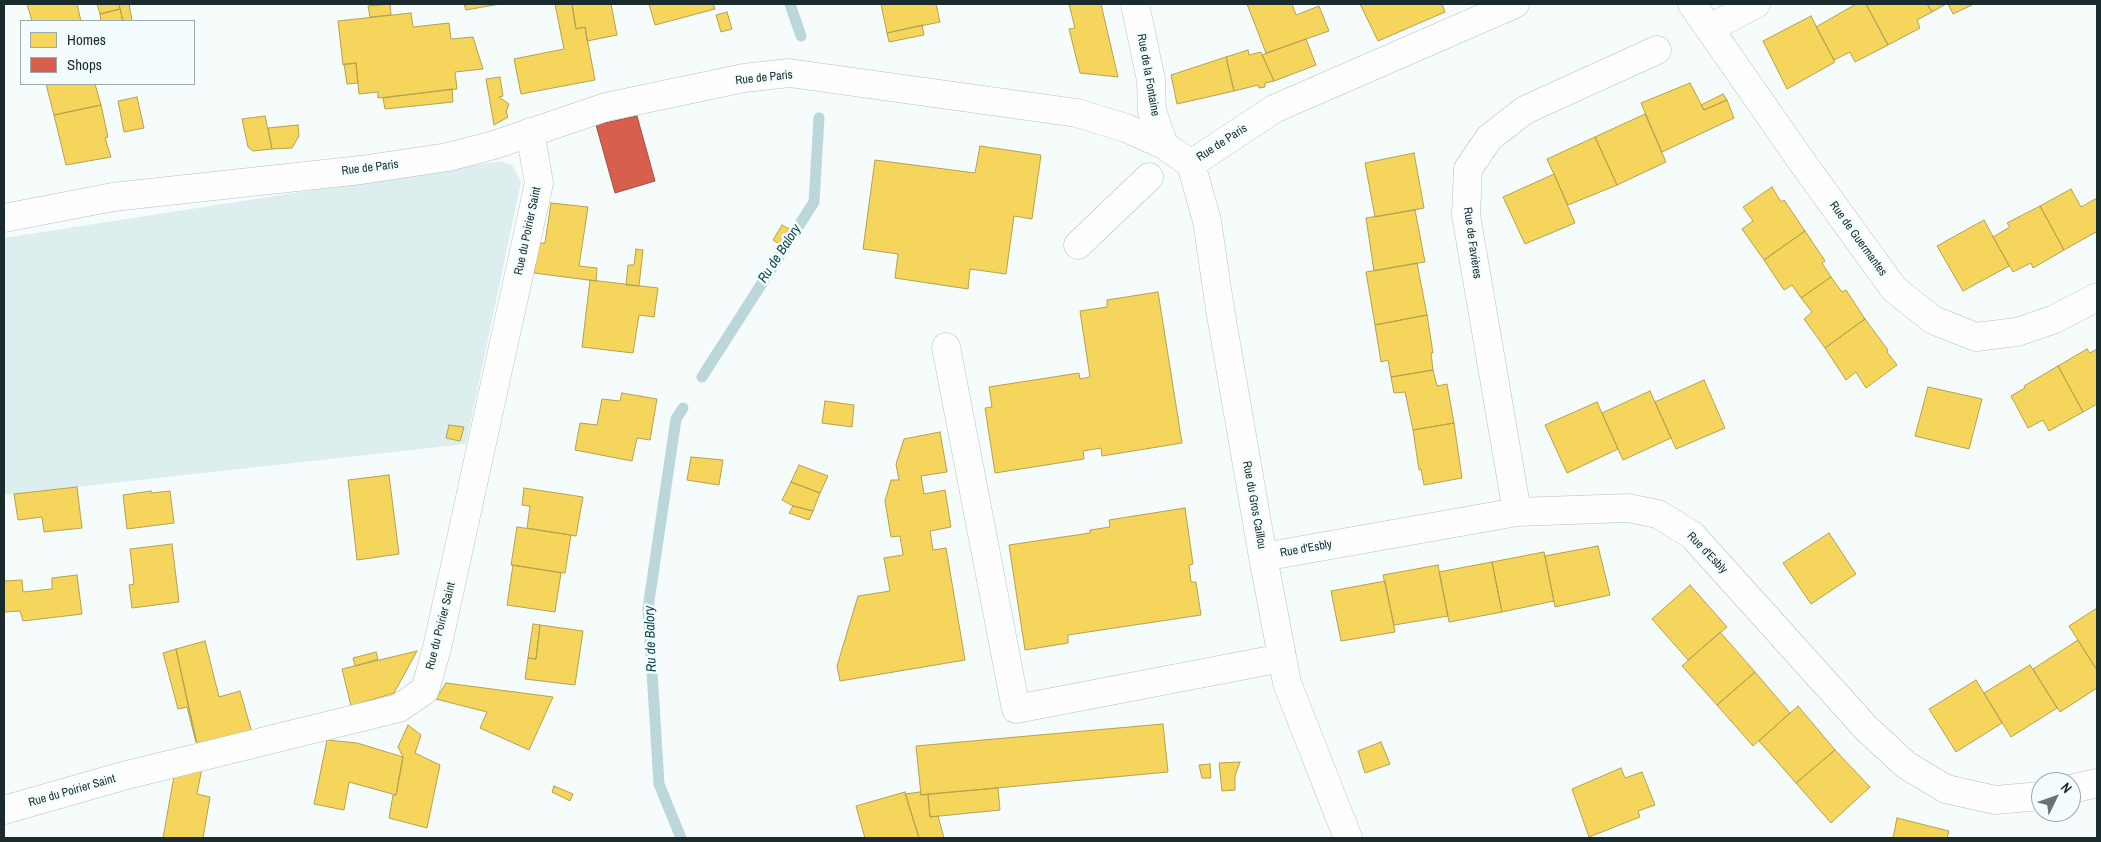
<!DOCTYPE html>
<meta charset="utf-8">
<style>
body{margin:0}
#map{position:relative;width:2101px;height:842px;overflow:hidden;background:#f6fbfb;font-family:"Archivo Narrow",sans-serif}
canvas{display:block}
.frame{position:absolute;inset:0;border:5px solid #192b2d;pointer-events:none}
.legend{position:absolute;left:20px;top:20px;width:175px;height:65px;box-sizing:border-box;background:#f4fdfd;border:1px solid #9ca9aa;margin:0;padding:6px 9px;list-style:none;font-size:15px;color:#192b2d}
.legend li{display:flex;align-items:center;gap:10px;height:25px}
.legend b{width:25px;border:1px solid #9ca9aa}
.north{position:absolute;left:2031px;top:772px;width:50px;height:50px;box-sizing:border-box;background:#f4fdfd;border:1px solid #9ca9aa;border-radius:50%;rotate:48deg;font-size:14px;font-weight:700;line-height:20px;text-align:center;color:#192b2d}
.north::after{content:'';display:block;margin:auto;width:18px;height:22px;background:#667475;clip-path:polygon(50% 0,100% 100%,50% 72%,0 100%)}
</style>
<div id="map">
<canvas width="2101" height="842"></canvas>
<div class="frame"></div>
<ul class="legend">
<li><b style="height:14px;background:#f6d55c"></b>Homes</li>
<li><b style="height:14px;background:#d6604d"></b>Shops</li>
</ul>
<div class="north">N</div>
</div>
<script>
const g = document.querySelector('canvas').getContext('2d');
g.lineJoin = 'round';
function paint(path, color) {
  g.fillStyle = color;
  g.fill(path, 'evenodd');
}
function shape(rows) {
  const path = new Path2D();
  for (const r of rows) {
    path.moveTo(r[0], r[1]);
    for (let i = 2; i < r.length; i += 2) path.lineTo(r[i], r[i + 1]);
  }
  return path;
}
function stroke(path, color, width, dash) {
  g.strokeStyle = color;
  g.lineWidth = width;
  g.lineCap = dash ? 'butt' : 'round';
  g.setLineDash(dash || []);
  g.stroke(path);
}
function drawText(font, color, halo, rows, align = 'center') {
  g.font = font + ' "Archivo Narrow",sans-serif';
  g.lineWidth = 5;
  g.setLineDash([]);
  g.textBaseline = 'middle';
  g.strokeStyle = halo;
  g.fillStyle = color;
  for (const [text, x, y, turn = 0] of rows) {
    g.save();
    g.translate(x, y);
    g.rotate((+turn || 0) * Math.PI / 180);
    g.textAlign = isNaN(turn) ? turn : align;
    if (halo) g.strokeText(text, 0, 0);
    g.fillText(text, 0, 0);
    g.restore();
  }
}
paint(shape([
 [500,161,512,165,521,182,466,444,4,495,4,238]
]), '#ddeeef');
const homes = shape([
 [27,4,77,4,81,21,32,21,27,4],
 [97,4,119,4,120,9,100,14,97,4],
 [119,4,129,4,132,21,123,21,119,4],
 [390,4,391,15,370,17,368,6,390,4],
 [464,4,500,4,466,10,464,4],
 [555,4,572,4,576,29,585,27,595,80,521,94,514,59,564,49,555,4],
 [572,4,611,4,617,35,587,41,585,27,576,29,572,4],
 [649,4,713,4,715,9,655,25,649,4],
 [881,4,936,4,940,22,887,33,881,4],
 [1069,4,1101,4,1118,77,1080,73,1069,29,1075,28,1069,4],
 [1247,4,1292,4,1296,15,1319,6,1329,31,1266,53,1247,4],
 [1360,4,1442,4,1445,12,1378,41,1360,4],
 [1856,4,1866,4,1888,45,1855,62,1850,52,1834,60,1816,27,1856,4],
 [1866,4,1927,4,1932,12,1917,20,1920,28,1888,45,1866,4],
 [1927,4,1946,4,1932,12,1927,4],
 [1948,4,1974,4,1953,14,1948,4],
 [120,9,123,21,101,21,100,14,120,9],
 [727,12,732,29,721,32,716,15,727,12],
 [411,13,413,27,449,23,451,39,473,37,483,69,455,72,457,89,378,98,378,92,359,94,356,63,343,65,338,21,411,13],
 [1811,16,1835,62,1787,89,1763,41,1811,16],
 [922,25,924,35,889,42,887,33,922,25],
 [1306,39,1316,65,1274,81,1262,55,1306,39],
 [1248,50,1249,55,1261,52,1274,81,1265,83,1265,87,1259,88,1258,85,1234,91,1226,57,1248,50],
 [1226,57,1234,91,1177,104,1171,75,1226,57],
 [356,63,358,83,347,84,344,64,356,63],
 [500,77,503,96,499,97,509,104,506,112,508,117,494,125,486,79,500,77],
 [1690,83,1704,110,1727,100,1734,118,1662,152,1641,103,1690,83],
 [46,84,95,84,101,105,54,115,46,84],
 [452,89,453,102,385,109,383,98,452,89],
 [1723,94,1727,100,1704,110,1701,105,1723,94],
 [137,97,144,128,124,132,118,101,137,97],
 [101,105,108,137,105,138,111,157,66,165,54,115,101,105],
 [1645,114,1666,162,1617,185,1595,137,1645,114],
 [265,116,272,149,253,151,248,147,242,119,265,116],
 [298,125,299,136,292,148,272,149,268,128,298,125],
 [1595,137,1617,185,1568,205,1547,159,1595,137],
 [980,146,1041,155,1032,219,1014,216,1006,274,970,269,968,289,895,278,898,254,863,249,875,160,975,173,980,146],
 [1414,153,1424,208,1375,217,1365,163,1414,153],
 [1554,174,1575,223,1525,244,1503,197,1554,174],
 [1772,187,1781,202,1784,200,1805,231,1764,260,1742,229,1753,221,1743,207,1772,187],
 [2071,189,2081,207,2097,198,2097,234,2096,232,2064,250,2040,206,2071,189],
 [551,203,588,207,579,266,597,268,596,281,534,273,539,243,545,243,551,203],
 [2040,206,2064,250,2033,268,2031,263,2013,272,1993,237,2010,227,2007,223,2040,206],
 [1415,210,1425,262,1374,271,1366,218,1415,210],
 [1984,220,2009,266,1963,291,1937,246,1984,220],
 [782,225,789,229,779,244,773,240,782,225],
 [1805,231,1825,261,1822,263,1831,277,1801,298,1792,285,1784,290,1764,260,1805,231],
 [636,249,643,250,639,286,626,285,628,265,634,265,636,249],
 [1417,263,1427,315,1375,325,1366,272,1417,263],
 [1831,277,1842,292,1846,290,1865,319,1825,348,1804,319,1812,312,1801,298,1831,277],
 [590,280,658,288,654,317,639,315,633,353,582,347,590,280],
 [1158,292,1182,443,1102,456,1101,448,1083,451,1084,459,995,473,985,408,992,407,989,387,1079,373,1080,379,1090,377,1080,311,1107,307,1107,300,1158,292],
 [1427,315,1433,353,1431,353,1433,370,1391,377,1388,360,1381,362,1375,325,1427,315],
 [1865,319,1888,350,1887,352,1897,365,1866,388,1856,372,1846,380,1825,348,1865,319],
 [2087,349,2090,353,2097,349,2097,404,2083,412,2058,366,2087,349],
 [2058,366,2083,412,2049,431,2043,420,2028,428,2011,396,2025,388,2024,386,2058,366],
 [1433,370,1437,386,1447,384,1454,423,1413,430,1405,392,1394,393,1391,377,1433,370],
 [1704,380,1725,428,1676,449,1655,402,1704,380],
 [1928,387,1982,399,1969,449,1915,436,1928,387],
 [1650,391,1671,438,1623,460,1602,413,1650,391],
 [622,393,657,399,650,440,637,438,632,461,575,450,580,423,597,425,602,399,620,401,622,393],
 [825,401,854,405,852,427,822,423,825,401],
 [1597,402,1618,449,1567,473,1545,425,1597,402],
 [1454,423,1462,478,1424,485,1421,469,1419,470,1413,430,1454,423],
 [449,425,464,427,460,441,446,438,449,425],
 [940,432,947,472,921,476,924,494,945,490,951,527,930,531,933,550,946,548,965,660,840,681,837,666,858,596,890,591,884,558,903,555,900,536,891,537,885,501,891,480,899,480,896,464,904,439,940,432],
 [691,457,723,460,719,485,687,480,691,457],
 [799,465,828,476,820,493,791,482,799,465],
 [389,475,399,554,357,560,348,480,389,475],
 [791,482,820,493,813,511,793,506,782,500,791,482],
 [77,487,82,528,44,532,42,517,18,520,14,494,77,487],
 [524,488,583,497,576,536,527,528,530,506,522,505,524,488],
 [151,491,151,493,170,491,174,523,127,529,123,495,151,491],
 [793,506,813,511,809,520,789,513,793,506],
 [1185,508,1193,564,1189,565,1191,582,1196,582,1201,615,1068,635,1068,643,1025,650,1009,545,1090,533,1090,530,1110,527,1109,520,1185,508],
 [517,527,571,535,565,573,511,565,517,527],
 [1829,533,1856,574,1811,604,1783,563,1829,533],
 [172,544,179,602,132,608,129,585,134,584,130,549,172,544],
 [1598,546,1610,595,1555,607,1545,556,1598,546],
 [1544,552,1554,601,1502,612,1492,562,1544,552],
 [1492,562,1502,612,1449,622,1439,572,1492,562],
 [513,565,561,573,555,612,507,605,513,565],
 [1438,565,1448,616,1394,625,1383,575,1438,565],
 [77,575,82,614,23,621,20,611,4,612,4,581,22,580,23,592,52,589,52,578,77,575],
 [1385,581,1395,632,1341,641,1331,591,1385,581],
 [1690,585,1727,627,1688,660,1652,619,1690,585],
 [2097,608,2097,668,2096,669,2069,626,2097,608],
 [533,624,540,625,536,659,528,658,533,624],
 [540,625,583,631,575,685,525,679,528,658,536,659,540,625],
 [1720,632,1755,672,1717,705,1682,666,1720,632],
 [2078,640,2097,670,2097,688,2060,712,2033,669,2078,640],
 [205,641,219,697,240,691,252,733,198,748,176,649,205,641],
 [176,649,196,742,187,707,178,709,163,653,176,649],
 [417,651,394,693,351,706,342,669,417,651],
 [376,652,378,659,355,666,353,658,376,652],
 [2030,665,2057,708,2011,737,1984,693,2030,665],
 [1755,672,1790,713,1753,746,1717,705,1755,672],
 [1976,680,2002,723,1956,752,1929,709,1976,680],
 [446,683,553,697,529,750,480,728,487,712,436,699,446,683],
 [1798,706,1835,750,1796,783,1759,741,1798,706],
 [1163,724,1168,772,921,795,916,746,1163,724],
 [408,725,421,735,415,753,440,765,427,828,389,818,393,795,396,795,403,757,398,747,408,725],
 [327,740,357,743,403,757,396,795,349,782,344,810,314,804,327,740],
 [1381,742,1390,764,1365,773,1358,751,1381,742],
 [1835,750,1870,787,1831,823,1796,783,1835,750],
 [1240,762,1235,776,1235,790,1222,791,1219,763,1240,762],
 [1210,764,1211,778,1202,778,1199,765,1210,764],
 [202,768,197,794,210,797,203,838,163,838,174,776,202,768],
 [1621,768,1625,778,1642,772,1655,805,1638,811,1640,817,1589,837,1572,789,1621,768],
 [554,786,573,794,570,801,552,792,554,786],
 [998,788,1000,810,930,817,928,794,998,788],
 [905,792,919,838,865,838,856,806,905,792],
 [920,792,921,795,928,794,930,817,938,816,944,838,919,838,905,794,920,792],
 [1897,818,1949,831,1947,838,1893,838,1897,818]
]);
paint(homes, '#f6d55c');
stroke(homes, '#b4a24e', 1);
const shops = shape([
 [637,116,655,181,615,193,596,125,637,116]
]);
paint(shops, '#d6604d');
stroke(shops, '#9d5043', 1);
stroke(shape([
 [790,4,801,36],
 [702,377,814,202,819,118],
 [681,838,659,784,648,608,676,419,683,408]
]), '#bbd7d9', 11);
const minor = shape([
 [1135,4,1151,80,1152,111,1164,145],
 [1692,4,1800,159,1894,289,1933,320,1976,337,2017,332,2055,319,2097,297],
 [1710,28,1756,4],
 [1191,164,1207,221,1220,309,1263,557,1287,683,1348,838],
 [1191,164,1274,109,1515,4],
 [4,218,113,197,361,170,448,157,494,145,606,107,744,78,789,73,1077,113,1126,128,1164,145,1191,164],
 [1078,245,1149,177],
 [946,347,1016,709,1282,658],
 [1517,512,1466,215,1468,169,1489,138,1525,110,1657,50],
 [1263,557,1517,512,1628,508,1658,514,1692,535,1866,728,1906,765,1946,789,1995,800,2041,796],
 [2071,789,2097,783],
 [4,810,123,776,399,708,425,690,437,648,539,183,530,132]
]);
stroke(minor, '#b6c0c1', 29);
stroke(minor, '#fefefe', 28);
drawText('12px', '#192b2d', '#f4fdfd', [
 ["Rue de la Fontaine",1148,75,80],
 ["Rue de Paris",764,78,-6],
 ["Rue de Paris",1222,143,-33],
 ["Rue de Paris",370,168,-7],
 ["Rue du Poirier Saint",528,231,-78],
 ["Rue de Guermantes",1858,239,54],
 ["Rue de Favières",1472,243,82],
 ["Rue du Gros Caillou",1254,505,80],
 ["Rue d'Esbly",1306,549,-10],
 ["Rue d'Esbly",1707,553,46],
 ["Rue du Poirier Saint",441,626,-76],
 ["Rue du Poirier Saint",72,791,-16]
]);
drawText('italic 14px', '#0e474c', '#f4fdfd', [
 ["Ru de Balory",780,254,-57],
 ["Ru de Balory",651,639,-92]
]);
</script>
